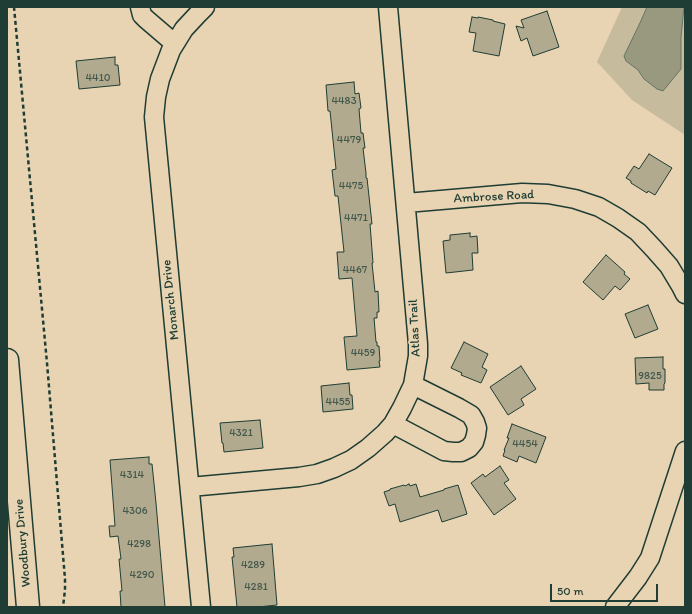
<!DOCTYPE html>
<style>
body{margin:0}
#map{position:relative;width:692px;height:614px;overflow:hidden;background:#e8d4b2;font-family:Itim,sans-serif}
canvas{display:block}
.frame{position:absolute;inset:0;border:8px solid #1f3d34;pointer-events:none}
.scale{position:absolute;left:550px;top:584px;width:108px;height:18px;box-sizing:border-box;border:2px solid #1f3d34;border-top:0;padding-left:5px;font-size:12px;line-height:14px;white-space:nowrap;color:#1f3d34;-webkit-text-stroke:3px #e8d4b2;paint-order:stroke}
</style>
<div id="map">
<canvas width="692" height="614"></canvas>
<div class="frame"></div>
<div class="scale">50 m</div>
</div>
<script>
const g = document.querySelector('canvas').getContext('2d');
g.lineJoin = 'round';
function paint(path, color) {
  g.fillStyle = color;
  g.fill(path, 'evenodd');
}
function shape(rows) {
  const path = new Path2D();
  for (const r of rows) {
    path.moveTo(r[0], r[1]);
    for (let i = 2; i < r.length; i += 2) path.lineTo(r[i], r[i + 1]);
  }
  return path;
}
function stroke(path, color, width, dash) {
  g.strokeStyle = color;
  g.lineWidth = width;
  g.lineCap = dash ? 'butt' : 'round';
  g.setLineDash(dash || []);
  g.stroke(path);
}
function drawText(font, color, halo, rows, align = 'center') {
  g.font = font + ' Itim,sans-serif';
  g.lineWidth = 4;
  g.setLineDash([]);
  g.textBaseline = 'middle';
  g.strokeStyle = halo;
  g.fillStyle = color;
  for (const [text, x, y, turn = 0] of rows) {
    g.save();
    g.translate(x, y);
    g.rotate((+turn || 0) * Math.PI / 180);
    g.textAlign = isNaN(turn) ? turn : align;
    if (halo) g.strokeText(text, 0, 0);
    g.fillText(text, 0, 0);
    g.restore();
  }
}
paint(shape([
 [622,7,685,7,685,135,632,100,597,62]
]), '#c7bb9d');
const water = shape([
 [647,7,684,7,681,37,681,69,663,91,657,89,644,79,638,70,626,61,624,56,639,25,647,7]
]);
paint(water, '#999980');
stroke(water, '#687462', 1);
const building = shape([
 [547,11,559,47,533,56,527,38,521,41,516,26,524,28,521,20,547,11],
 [472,17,478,18,478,17,493,20,493,21,505,24,499,56,473,51,476,33,469,32,472,17],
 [115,57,115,65,118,65,120,85,79,89,76,61,115,57],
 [354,82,355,94,359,93,361,108,359,109,361,133,363,133,365,148,363,148,366,173,366,178,367,178,372,224,370,224,373,263,372,263,375,292,378,291,379,312,377,312,377,318,374,318,376,342,377,342,377,346,379,346,380,361,379,361,380,367,347,370,344,337,357,336,352,278,339,279,337,252,344,252,338,196,335,196,332,170,336,169,330,111,328,111,326,85,354,82],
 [649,154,672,168,655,195,648,191,647,193,631,183,631,181,626,178,634,166,639,169,649,154],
 [470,233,470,237,477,236,478,253,472,253,473,270,446,273,443,241,450,240,450,235,470,233],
 [606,255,625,272,624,274,630,279,620,290,615,286,603,300,583,282,606,255],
 [648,305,658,329,635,338,625,314,648,305],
 [464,342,488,354,482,367,487,370,481,383,461,375,462,373,451,368,464,342],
 [663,357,663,369,665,369,665,383,664,384,664,390,649,390,649,383,636,384,635,358,663,357],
 [521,366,536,389,521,399,524,405,508,415,490,387,521,366],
 [349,383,350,395,352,395,353,409,323,412,321,386,349,383],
 [260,420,263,448,224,452,223,443,222,443,220,423,260,420],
 [512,424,546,437,536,463,519,456,517,462,503,456,505,450,504,450,509,438,507,438,512,424],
 [149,457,149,464,152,464,156,503,165,607,121,607,120,591,122,591,119,559,121,559,118,536,110,537,109,526,115,526,110,460,149,457],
 [500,466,509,480,504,483,516,499,494,515,471,483,483,474,485,477,500,466],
 [409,484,410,486,416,484,420,497,444,490,444,489,458,485,467,514,442,522,438,510,400,522,395,504,389,506,384,492,390,490,390,489,404,485,405,486,409,484],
 [272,544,277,605,258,607,237,607,232,557,234,557,233,548,272,544]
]);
paint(building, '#b1aa8f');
stroke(building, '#1f3d34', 1);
const minor = shape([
 [140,7,142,15,146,19,174,43],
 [406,203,522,193,548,194,575,199,599,207,618,218,638,232,654,249,669,266,681,286,685,294],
 [393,424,444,451,453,452,461,452,469,448,474,442,476,435,477,428,475,422,471,415,459,408,413,385],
 [190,487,299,477,317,474,334,468,351,460,368,448,385,433,393,424,402,408,413,385,418,356,418,344,388,7],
 [201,607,156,138,154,117,156,97,160,79,171,50,184,29,197,15,205,7],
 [615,607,638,577,650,558,685,451]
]);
const major = shape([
 [7,360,28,607]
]);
stroke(minor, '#1f3d34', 21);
stroke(major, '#1f3d34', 25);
stroke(shape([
 [14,7,47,363,65,579,65,590,63,607]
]), '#1f3d34', 2.5, [4, 3]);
stroke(minor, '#e8d4b2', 18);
stroke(major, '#e8d4b2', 22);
drawText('11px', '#44584b', null, [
 ["4410",98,78],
 ["4483",344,101],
 ["4479",349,140],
 ["4475",351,186],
 ["4471",356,218],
 ["4467",355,270],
 ["4459",363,353],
 ["9825",650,376],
 ["4455",338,402],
 ["4321",241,433],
 ["4454",525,444],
 ["4314",132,475],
 ["4306",135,511],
 ["4298",139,544],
 ["4289",253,565],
 ["4290",142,575],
 ["4281",256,587]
]);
drawText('13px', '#1f3d34', '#e8d4b2', [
 ["Ambrose Road",494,197,-3],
 ["Monarch Drive",171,300,-96],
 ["Atlas Trail",415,328,-93],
 ["Woodbury Drive",23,543,-95]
]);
</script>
